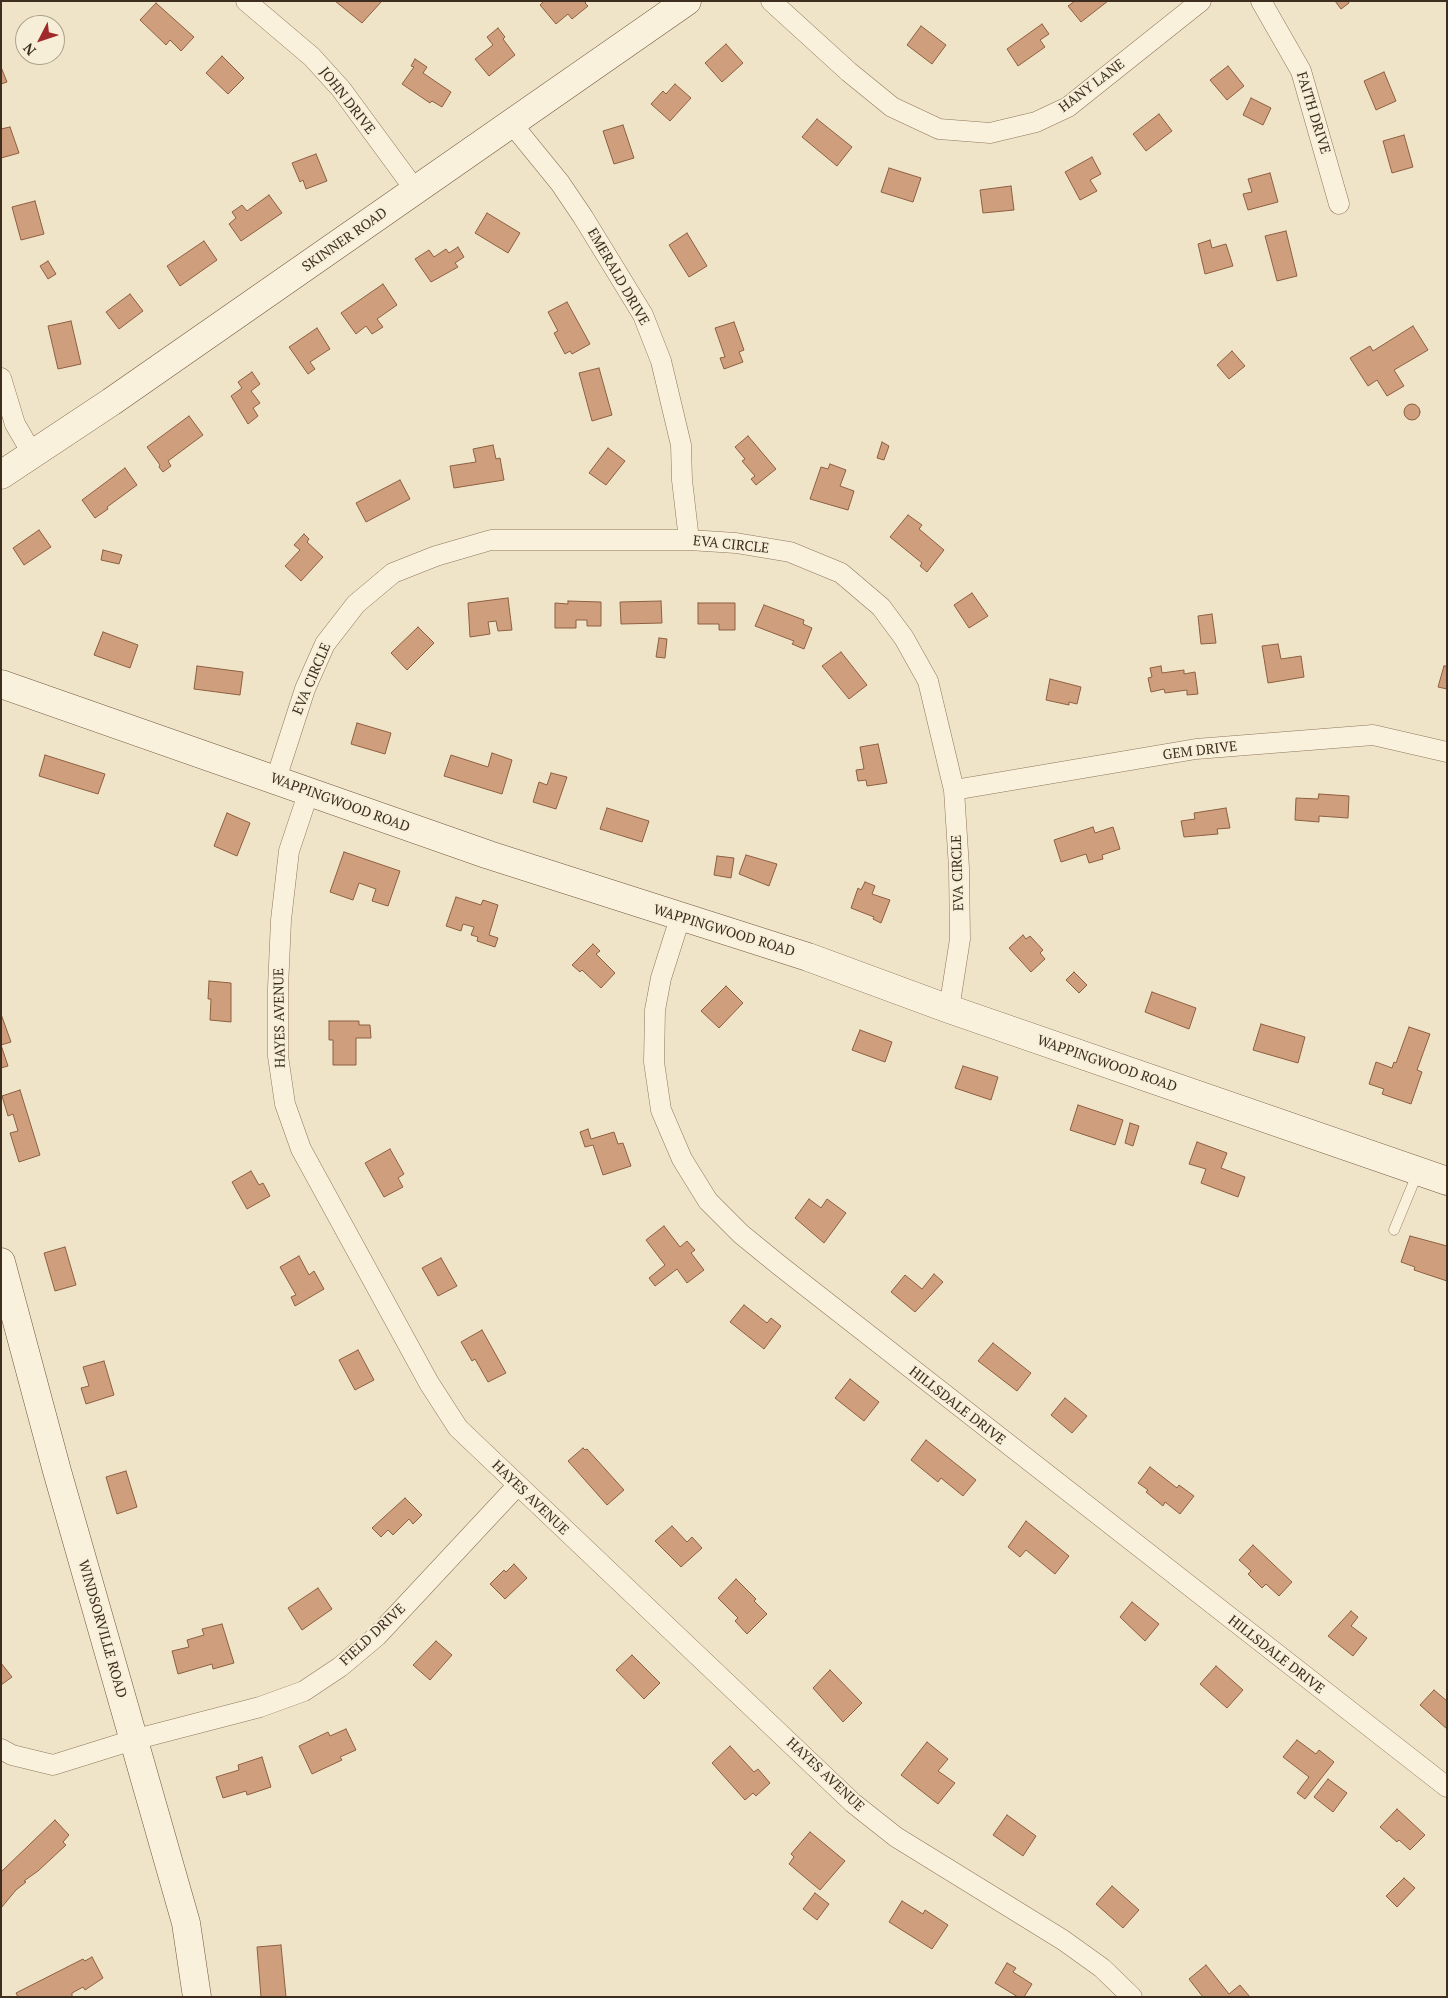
<!DOCTYPE html>
<style>
body{margin:0}
#map{position:relative;width:1448px;height:1998px;overflow:hidden;background:#f0e4c8;font-family:"PT Serif",serif}
canvas{display:block}
.frame{position:absolute;inset:0;border:2px solid #3d2e20;pointer-events:none}
.north{position:absolute;left:15px;top:15px;width:50px;height:50px;box-sizing:border-box;background:#f7eed8;border:1px solid #ada18e;border-radius:50%;rotate:229deg;font-size:14px;font-weight:700;line-height:20px;text-align:center;color:#3d2e20}
.north::after{content:'';display:block;margin:auto;width:18px;height:22px;background:#9e2a2b;clip-path:polygon(50% 0,100% 100%,50% 72%,0 100%)}
</style>
<div id="map">
<canvas width="1448" height="1998"></canvas>
<div class="frame"></div>
<div class="north">N</div>
</div>
<script>
const g = document.querySelector('canvas').getContext('2d');
g.lineJoin = 'round';
function paint(path, color) {
  g.fillStyle = color;
  g.fill(path, 'evenodd');
}
function shape(rows) {
  const path = new Path2D();
  for (const r of rows) {
    if (r.length === 3) {
      path.moveTo(r[0] + r[2], r[1]);
      path.arc(r[0], r[1], r[2], 0, 2 * Math.PI);
      continue;
    }
    path.moveTo(r[0], r[1]);
    for (let i = 2; i < r.length; i += 2) path.lineTo(r[i], r[i + 1]);
  }
  return path;
}
function stroke(path, color, width, dash) {
  g.strokeStyle = color;
  g.lineWidth = width;
  g.lineCap = dash ? 'butt' : 'round';
  g.setLineDash(dash || []);
  g.stroke(path);
}
function drawText(font, color, halo, rows, align = 'center') {
  g.font = font + ' "PT Serif",serif';
  g.lineWidth = 4;
  g.setLineDash([]);
  g.textBaseline = 'middle';
  g.strokeStyle = halo;
  g.fillStyle = color;
  for (const [text, x, y, turn = 0] of rows) {
    g.save();
    g.translate(x, y);
    g.rotate((+turn || 0) * Math.PI / 180);
    g.textAlign = isNaN(turn) ? turn : align;
    if (halo) g.strokeText(text, 0, 0);
    g.fillText(text, 0, 0);
    g.restore();
  }
}
const building = shape([
 [335,1,382,1,362,23,335,1],
 [544,1,587,1,585,3,588,6,572,19,568,14,556,24,540,5,544,1],
 [1075,1,1108,1,1081,22,1068,6,1075,1],
 [1335,1,1348,1,1349,3,1341,9,1335,1],
 [156,3,194,37,181,51,170,40,166,45,140,20,156,3],
 [1042,24,1049,34,1040,40,1045,47,1018,66,1007,49,1042,24],
 [921,26,946,45,932,64,907,45,921,26],
 [498,28,505,37,503,39,515,55,489,76,475,59,493,45,487,37,498,28],
 [726,44,743,63,722,82,705,63,726,44],
 [222,56,244,78,228,94,206,73,222,56],
 [415,59,427,67,423,73,451,92,442,107,432,101,430,103,402,84,414,67,411,66,415,59],
 [1228,66,1244,86,1227,100,1210,80,1228,66],
 [1,67,7,82,1,84,1,67],
 [1384,72,1396,101,1376,110,1364,81,1384,72],
 [675,84,691,98,670,121,651,104,663,91,666,94,675,84],
 [1251,98,1271,108,1263,125,1243,115,1251,98],
 [1159,114,1172,131,1146,151,1133,134,1159,114],
 [817,119,852,147,837,166,802,137,817,119],
 [623,125,634,158,614,164,603,131,623,125],
 [10,127,19,153,1,158,1,129,10,127],
 [1404,135,1413,167,1392,173,1383,141,1404,135],
 [316,154,327,181,306,189,303,180,300,182,292,163,316,154],
 [1092,157,1101,174,1090,180,1097,191,1080,200,1065,172,1092,157],
 [889,168,921,178,913,202,881,192,889,168],
 [1270,173,1278,202,1248,210,1243,194,1252,192,1248,179,1270,173],
 [1011,186,1014,210,983,213,980,190,1011,186],
 [269,195,282,213,241,241,229,224,236,218,232,212,242,205,247,211,269,195],
 [35,201,44,234,21,240,12,207,35,201],
 [487,213,520,233,508,253,475,233,487,213],
 [1286,231,1297,276,1277,281,1265,236,1286,231],
 [687,233,707,266,689,277,669,245,687,233],
 [1210,240,1212,248,1226,244,1233,266,1205,274,1198,244,1210,240],
 [204,241,217,260,180,286,167,266,204,241],
 [458,247,464,257,455,263,458,267,431,282,415,259,429,250,434,257,446,249,449,253,458,247],
 [48,261,56,274,48,279,40,266,48,261],
 [383,284,397,305,377,319,383,327,372,334,366,326,356,334,341,313,383,284],
 [130,294,143,311,119,329,106,312,130,294],
 [567,302,590,344,572,354,570,351,565,354,554,333,558,331,548,312,567,302],
 [71,321,81,364,58,369,48,326,71,321],
 [734,322,744,350,739,352,743,362,724,369,720,358,725,357,715,328,734,322],
 [1413,326,1428,350,1394,370,1404,386,1387,396,1377,380,1368,386,1350,358,1370,346,1373,351,1413,326],
 [317,328,330,349,310,362,315,369,308,374,289,347,317,328],
 [1232,351,1245,366,1229,379,1217,365,1232,351],
 [599,368,612,415,592,421,579,373,599,368],
 [252,372,260,384,251,391,260,403,253,408,258,416,248,424,231,396,242,388,238,382,252,372],
 [1412,412,8],
 [189,416,203,435,168,461,171,466,163,472,159,467,160,465,147,447,189,416],
 [748,436,776,469,756,485,751,479,755,476,742,461,745,459,735,447,748,436],
 [882,442,889,446,884,460,877,458,882,442],
 [493,445,496,459,500,458,504,480,454,488,450,466,476,462,473,449,493,445],
 [608,448,625,461,606,485,589,473,608,448],
 [830,464,846,470,840,486,854,491,848,510,810,499,821,467,828,469,830,464],
 [125,468,137,485,107,507,108,509,95,518,82,500,125,468],
 [400,480,410,499,366,522,356,503,400,480],
 [908,515,922,525,919,529,944,550,927,572,920,566,922,563,890,537,908,515],
 [39,530,51,547,24,565,13,548,39,530],
 [304,534,309,539,307,542,323,557,301,581,285,566,300,550,294,545,304,534],
 [103,550,122,555,119,564,101,560,103,550],
 [972,593,988,616,969,628,954,605,972,593],
 [508,598,512,630,498,631,496,621,488,622,490,634,470,637,468,603,508,598],
 [568,601,601,602,601,626,587,626,587,620,576,620,576,628,555,628,555,603,568,604,568,601],
 [661,601,662,623,621,624,620,602,661,601],
 [698,603,735,603,735,630,719,630,719,624,698,624,698,603],
 [764,605,804,620,803,624,812,628,804,649,792,644,794,641,755,626,764,605],
 [1212,614,1216,643,1201,644,1198,616,1212,614],
 [418,627,434,643,407,670,391,653,418,627],
 [103,632,138,645,130,668,94,655,103,632],
 [659,638,667,639,665,658,656,657,659,638],
 [1278,644,1281,659,1301,656,1304,677,1268,683,1262,646,1278,644],
 [841,652,867,685,849,699,822,666,841,652],
 [197,666,243,672,240,695,194,689,197,666],
 [1161,666,1162,673,1184,670,1184,674,1195,672,1198,694,1187,695,1187,690,1165,693,1164,689,1151,692,1148,678,1152,677,1150,668,1161,666],
 [1444,666,1447,666,1447,689,1438,687,1444,666],
 [1050,679,1081,687,1077,704,1069,702,1069,705,1046,700,1050,679],
 [357,723,391,733,385,754,351,744,357,723],
 [878,744,887,783,867,786,866,780,858,781,856,770,864,769,860,747,878,744],
 [492,753,512,760,502,794,444,776,451,755,488,767,492,753],
 [45,755,105,774,98,794,39,776,45,755],
 [551,773,567,777,556,809,533,802,539,782,547,785,551,773],
 [1319,794,1349,796,1348,818,1319,816,1319,822,1295,820,1296,798,1318,799,1319,794],
 [607,808,649,821,642,842,600,829,607,808],
 [1226,808,1230,828,1217,829,1218,834,1184,837,1181,821,1195,819,1194,813,1226,808],
 [227,813,250,823,237,856,214,846,227,813],
 [1093,827,1095,833,1113,827,1120,849,1102,855,1103,859,1089,863,1086,854,1061,862,1054,840,1093,827],
 [344,852,400,871,388,906,372,901,376,889,359,883,353,900,330,892,344,852],
 [746,855,777,864,769,886,739,874,746,855],
 [717,856,734,858,731,878,714,875,717,856],
 [865,882,875,886,872,894,890,900,881,923,873,919,874,917,851,908,858,888,861,890,865,882],
 [456,897,481,905,483,900,498,905,489,935,498,938,495,947,477,941,478,937,471,935,474,927,463,924,461,931,446,926,456,897],
 [1023,935,1026,939,1030,936,1043,950,1040,953,1045,959,1031,972,1009,948,1023,935],
 [593,944,600,951,596,954,615,973,601,988,582,970,580,972,572,965,593,944],
 [1074,972,1087,985,1079,993,1066,980,1074,972],
 [209,981,231,983,231,1022,210,1020,211,999,208,999,209,981],
 [726,986,743,1003,719,1028,701,1011,726,986],
 [1152,992,1196,1008,1189,1029,1145,1012,1152,992],
 [1,1014,11,1042,1,1045,8,1066,1,1068,1,1014],
 [329,1021,359,1021,359,1025,370,1025,371,1038,356,1038,356,1065,333,1065,333,1040,329,1040,329,1021],
 [1261,1024,1305,1037,1298,1063,1253,1050,1261,1024],
 [1409,1027,1430,1034,1417,1070,1422,1072,1411,1104,1382,1094,1384,1089,1369,1084,1376,1062,1392,1068,1394,1062,1396,1063,1409,1027],
 [860,1030,892,1042,885,1062,852,1050,860,1030],
 [963,1066,998,1077,991,1100,955,1088,963,1066],
 [20,1090,40,1155,19,1162,10,1133,18,1131,13,1114,8,1116,2,1096,20,1090],
 [1078,1105,1123,1120,1115,1145,1070,1130,1078,1105],
 [1130,1123,1139,1126,1133,1146,1125,1143,1130,1123],
 [588,1129,591,1139,614,1132,618,1144,623,1143,631,1166,603,1175,593,1145,585,1147,580,1132,588,1129],
 [1197,1142,1227,1153,1221,1168,1245,1177,1238,1197,1201,1183,1206,1169,1189,1164,1197,1142],
 [390,1149,404,1174,398,1178,403,1187,384,1197,365,1163,390,1149],
 [251,1171,259,1185,263,1183,270,1196,247,1209,232,1182,251,1171],
 [809,1199,821,1208,827,1199,846,1213,824,1243,795,1218,809,1199],
 [664,1226,680,1247,687,1241,695,1250,691,1253,704,1270,687,1283,677,1269,655,1286,649,1278,665,1265,646,1240,664,1226],
 [1410,1236,1447,1246,1447,1281,1414,1270,1415,1267,1401,1262,1410,1236],
 [65,1247,76,1285,55,1291,44,1253,65,1247],
 [299,1256,309,1275,314,1271,324,1289,295,1306,291,1297,296,1295,280,1267,299,1256],
 [441,1258,457,1286,438,1296,422,1268,441,1258],
 [934,1274,943,1282,915,1312,891,1292,905,1275,922,1289,934,1274],
 [744,1305,767,1323,771,1318,781,1326,764,1349,730,1322,744,1305],
 [482,1330,506,1373,488,1382,475,1359,472,1361,461,1342,482,1330],
 [993,1343,1031,1373,1017,1391,978,1361,993,1343],
 [358,1350,374,1380,355,1390,339,1360,358,1350],
 [104,1361,114,1395,86,1404,81,1388,89,1386,83,1367,104,1361],
 [850,1379,879,1402,864,1421,835,1398,850,1379],
 [1065,1398,1087,1416,1072,1433,1051,1415,1065,1398],
 [926,1440,976,1480,963,1496,941,1478,938,1482,911,1460,926,1440],
 [583,1448,585,1450,587,1449,624,1490,607,1505,568,1461,583,1448],
 [1150,1467,1177,1488,1179,1485,1194,1496,1180,1514,1165,1502,1163,1506,1146,1492,1148,1490,1138,1483,1150,1467],
 [126,1471,137,1507,117,1514,106,1477,126,1471],
 [405,1498,422,1515,413,1524,409,1519,393,1535,388,1530,381,1537,372,1528,405,1498],
 [1026,1521,1069,1556,1055,1574,1026,1550,1020,1557,1008,1547,1026,1521],
 [672,1526,687,1542,692,1537,702,1548,681,1567,655,1541,672,1526],
 [1253,1545,1292,1582,1279,1596,1266,1584,1262,1588,1248,1574,1251,1571,1239,1560,1253,1545],
 [514,1564,527,1578,505,1599,490,1584,504,1570,506,1572,514,1564],
 [736,1579,756,1599,754,1601,767,1614,747,1634,735,1621,738,1618,718,1598,736,1579],
 [318,1588,332,1609,302,1630,288,1608,318,1588],
 [1132,1602,1159,1624,1145,1641,1120,1617,1132,1602],
 [1351,1611,1358,1617,1351,1626,1367,1638,1353,1656,1328,1636,1351,1611],
 [222,1624,234,1663,213,1669,212,1664,178,1674,172,1651,189,1647,187,1640,204,1635,202,1629,222,1624],
 [436,1641,452,1655,430,1680,413,1665,436,1641],
 [632,1655,660,1683,644,1699,616,1670,632,1655],
 [1,1663,12,1677,1,1685,1,1663],
 [1216,1666,1243,1690,1227,1708,1200,1684,1216,1666],
 [830,1670,862,1703,843,1722,813,1688,830,1670],
 [1434,1690,1447,1701,1447,1729,1420,1705,1434,1690],
 [346,1729,356,1750,340,1757,342,1760,312,1774,299,1746,328,1732,330,1736,346,1729],
 [1297,1740,1316,1754,1319,1750,1334,1762,1305,1799,1297,1793,1309,1777,1283,1757,1297,1740],
 [927,1742,948,1759,938,1771,955,1783,938,1804,901,1775,927,1742],
 [730,1746,754,1772,758,1769,770,1783,756,1796,753,1793,745,1800,712,1763,730,1746],
 [262,1757,271,1787,247,1795,246,1791,223,1798,216,1777,239,1770,238,1765,262,1757],
 [1328,1779,1347,1793,1333,1812,1314,1797,1328,1779],
 [1397,1809,1425,1835,1410,1850,1399,1840,1397,1842,1380,1827,1397,1809],
 [1007,1815,1036,1836,1023,1856,993,1835,1007,1815],
 [55,1820,69,1835,63,1842,66,1845,38,1871,24,1881,26,1882,16,1890,1,1908,1,1872,55,1820],
 [810,1832,845,1861,820,1890,789,1864,794,1857,791,1854,810,1832],
 [1404,1878,1415,1888,1397,1907,1386,1896,1404,1878],
 [1112,1886,1139,1910,1123,1928,1096,1904,1112,1886],
 [815,1893,829,1904,817,1920,803,1909,815,1893],
 [902,1901,923,1914,925,1910,948,1925,932,1949,889,1922,902,1901],
 [281,1945,286,1997,261,1997,257,1947,281,1945],
 [92,1957,103,1978,85,1990,83,1987,72,1993,72,1997,18,1997,16,1993,83,1959,85,1961,92,1957],
 [1007,1963,1016,1968,1013,1972,1032,1984,1024,1997,1018,1997,995,1983,1007,1963],
 [1206,1965,1229,1994,1240,1985,1250,1997,1203,1997,1189,1979,1206,1965]
]);
paint(building, '#cf9f7d');
stroke(building, '#8d5f41', 1);
const lane = shape([
 [1394,1230,1418,1172]
]);
const street = shape([
 [246,1,312,57,341,89,416,191],
 [771,1,849,72,892,107,939,129,990,133,1036,122,1068,107,1201,1],
 [1261,1,1301,71,1339,204],
 [512,124,560,183,583,217,643,315,661,361,681,445,682,480,689,540],
 [1,378,15,424,33,455],
 [276,779,305,689,325,644,356,604,393,573,436,556,491,540,689,540,736,543,790,552,841,573,881,607,904,638,928,681,954,790,959,868,960,939,949,1009],
 [954,790,1196,749,1373,735,1447,752],
 [309,791,289,851,281,920,278,988,278,1056,285,1104,301,1149,429,1383,458,1428,853,1803,896,1837,1063,1940,1102,1968,1132,1997],
 [680,918,661,978,655,1010,654,1062,661,1110,682,1159,708,1201,741,1234,779,1265,1447,1787],
 [1,1749,12,1755,53,1765,133,1740,260,1707,304,1691,340,1667,377,1636,517,1486]
]);
const secondary = shape([
 [1,475,111,402,687,1],
 [1,684,489,855,808,957,949,1009,1447,1181],
 [1,1262,57,1471,186,1923,197,1997]
]);
stroke(lane, '#8d765c', 11);
stroke(street, '#8d765c', 21);
stroke(secondary, '#6f573f', 29);
stroke(lane, '#faf1dc', 10);
stroke(street, '#faf1dc', 20);
stroke(secondary, '#faf1dc', 28);
drawText('14px', '#3d2e20', '#f7eed8', [
 ["HANY LANE",1092,86,-37],
 ["JOHN DRIVE",347,101,52],
 ["FAITH DRIVE",1313,113,73],
 ["SKINNER ROAD",345,240,-35],
 ["EMERALD DRIVE",618,277,60],
 ["EVA CIRCLE",731,545,6],
 ["EVA CIRCLE",312,679,-67],
 ["GEM DRIVE",1200,751,-7],
 ["WAPPINGWOOD ROAD",340,803,20],
 ["EVA CIRCLE",958,873,-92],
 ["WAPPINGWOOD ROAD",724,931,17],
 ["HAYES AVENUE",280,1018,-91],
 ["WAPPINGWOOD ROAD",1107,1064,19],
 ["HILLSDALE DRIVE",957,1406,38],
 ["HAYES AVENUE",530,1498,44],
 ["WINDSORVILLE ROAD",102,1629,74],
 ["FIELD DRIVE",373,1635,-43],
 ["HILLSDALE DRIVE",1276,1655,38],
 ["HAYES AVENUE",825,1775,43]
]);
</script>
